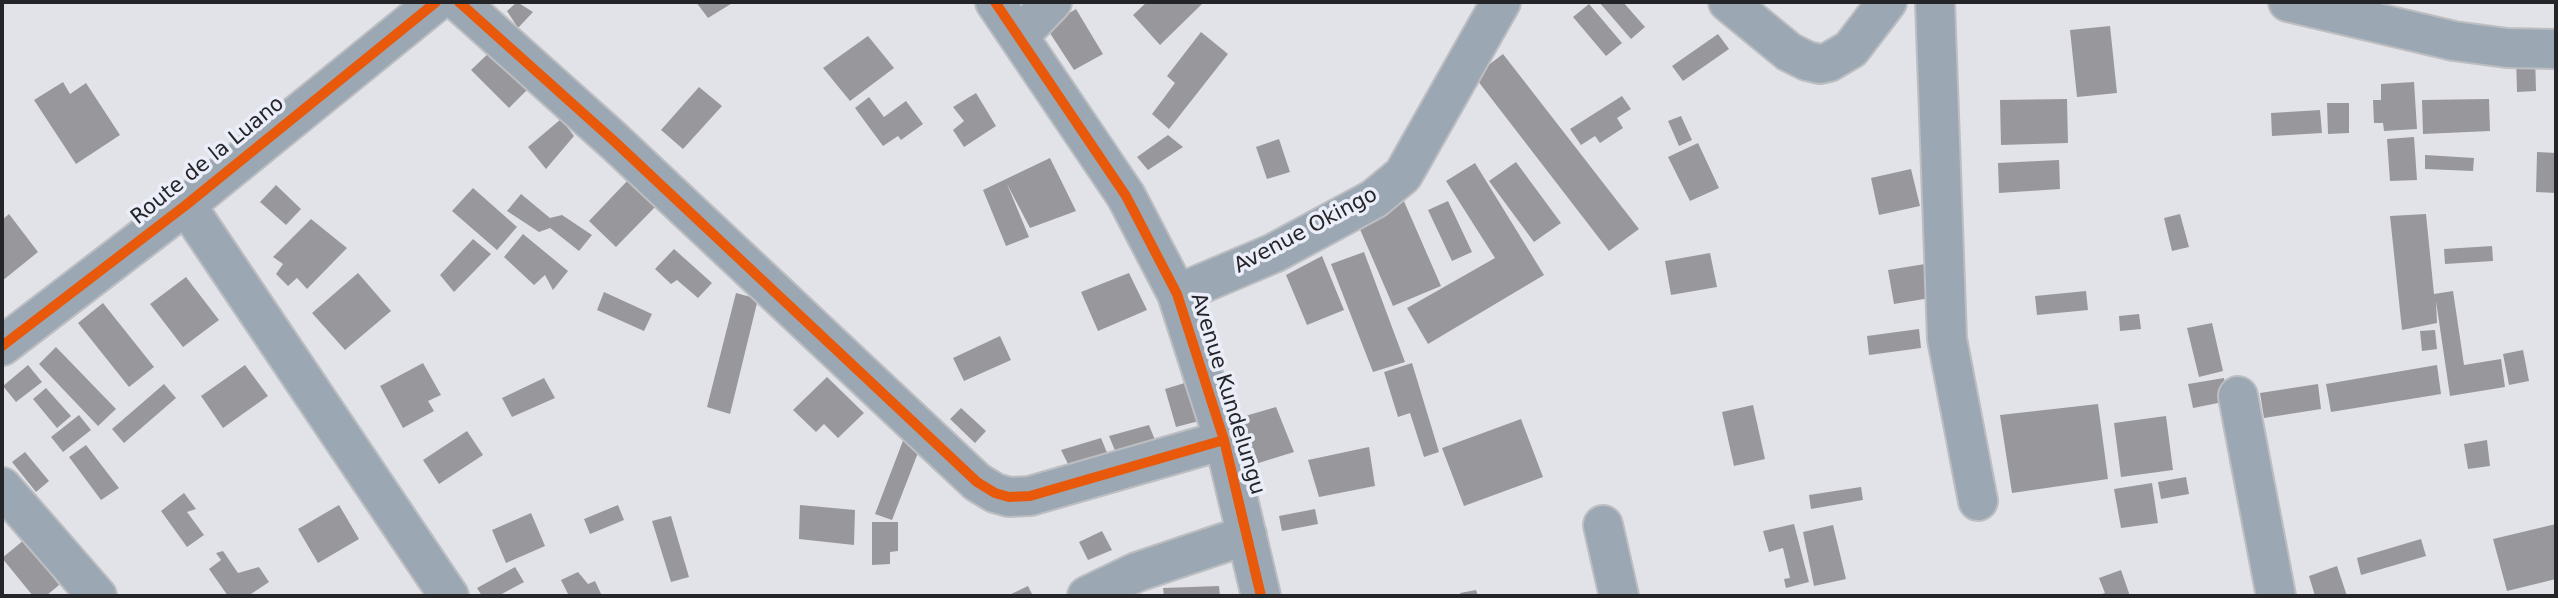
<!DOCTYPE html>
<style>
body{margin:0}
#map{position:relative;width:2558px;height:598px;overflow:hidden;background:#e2e3e8;font-family:"DejaVu Sans",sans-serif}
canvas{display:block}
.frame{position:absolute;inset:0;border:4px solid #242529;pointer-events:none}
</style>
<div id="map">
<canvas width="2558" height="598"></canvas>
<div class="frame"></div>
</div>
<script>
const g = document.querySelector('canvas').getContext('2d');
g.lineJoin = 'round';
function paint(path, color) {
  g.fillStyle = color;
  g.fill(path, 'evenodd');
}
function shape(rows) {
  const path = new Path2D();
  for (const r of rows) {
    path.moveTo(r[0], r[1]);
    for (let i = 2; i < r.length; i += 2) path.lineTo(r[i], r[i + 1]);
  }
  return path;
}
function stroke(path, color, width, dash) {
  g.strokeStyle = color;
  g.lineWidth = width;
  g.lineCap = dash ? 'butt' : 'round';
  g.setLineDash(dash || []);
  g.stroke(path);
}
function drawText(font, color, halo, rows, align = 'center') {
  g.font = font + ' "DejaVu Sans",sans-serif';
  g.lineWidth = 7;
  g.setLineDash([]);
  g.textBaseline = 'middle';
  g.strokeStyle = halo;
  g.fillStyle = color;
  for (const [text, x, y, turn = 0] of rows) {
    g.save();
    g.translate(x, y);
    g.rotate((+turn || 0) * Math.PI / 180);
    g.textAlign = isNaN(turn) ? turn : align;
    if (halo) g.strokeText(text, 0, 0);
    g.fillText(text, 0, 0);
    g.restore();
  }
}
paint(shape([
 [517,2,533,12,518,28,507,11],
 [696,2,734,2,708,18],
 [1147,2,1204,2,1160,45,1133,15],
 [1599,2,1623,2,1645,27,1631,39],
 [1589,4,1622,43,1606,56,1573,17],
 [1076,9,1103,54,1074,70,1046,27],
 [2110,26,2117,93,2077,97,2070,30],
 [1201,32,1228,54,1169,129,1152,114,1175,83,1167,76],
 [1718,34,1729,49,1683,81,1672,66],
 [868,36,894,68,850,101,823,68],
 [494,48,531,86,509,108,471,70],
 [2535,53,2536,91,2517,92,2516,54],
 [1503,54,1639,229,1609,251,1474,76],
 [63,82,70,94,86,83,120,135,76,164,34,100],
 [2414,82,2417,129,2384,131,2383,123,2374,123,2373,100,2381,100,2381,84],
 [699,87,722,106,683,149,661,130],
 [976,93,996,126,964,147,953,130,964,121,953,107],
 [1622,96,1631,109,1617,118,1623,128,1600,143,1595,136,1581,145,1570,129],
 [869,97,884,117,906,101,923,124,901,140,898,136,883,146,855,108],
 [2067,99,2068,143,2001,145,2000,100],
 [2489,99,2490,131,2423,134,2422,100],
 [2327,103,2349,103,2349,133,2328,134],
 [2320,110,2322,133,2272,136,2271,113],
 [1681,116,1692,140,1679,146,1668,121],
 [561,119,574,136,546,169,528,147],
 [1168,135,1183,147,1148,170,1137,157],
 [2414,137,2417,180,2390,181,2387,139],
 [1279,139,1290,172,1267,179,1256,147],
 [1698,143,1719,188,1690,201,1668,157],
 [2537,152,2556,153,2556,193,2536,192],
 [2425,155,2474,158,2473,171,2425,169],
 [1050,158,1076,211,1030,228,1007,184,1029,237,1006,246,983,190],
 [2059,160,2060,189,1999,193,1998,163],
 [1516,162,1561,223,1534,242,1489,181],
 [1475,163,1544,275,1428,344,1407,308,1495,258,1446,181],
 [1911,169,1920,206,1879,215,1871,178],
 [629,179,657,205,616,247,589,221],
 [276,185,301,209,286,225,260,202],
 [473,188,517,227,497,250,452,211],
 [521,194,550,218,562,215,592,235,579,251,550,228,539,232,507,211],
 [1403,199,1441,286,1393,306,1356,220],
 [1448,201,1472,252,1452,261,1428,210],
 [9,214,38,252,2,281,2,220],
 [2180,214,2189,247,2172,251,2164,218],
 [2426,214,2434,294,2453,291,2464,365,2501,359,2505,387,2450,396,2436,301,2437,323,2402,330,2390,216],
 [311,219,347,248,307,289,297,278,288,286,276,274,283,264,273,257],
 [523,234,568,271,553,290,545,275,534,285,504,257],
 [473,239,491,254,454,292,440,275],
 [2492,246,2493,261,2445,264,2444,249],
 [674,249,712,283,698,298,677,280,671,284,655,269],
 [1364,252,1405,362,1373,372,1331,264],
 [1710,253,1717,287,1671,295,1665,261],
 [1322,256,1344,310,1307,325,1286,275],
 [1925,264,1930,298,1894,304,1888,270],
 [358,273,391,311,345,350,312,313],
 [1129,273,1147,310,1098,331,1081,292],
 [186,277,219,320,183,347,150,304],
 [2086,291,2088,310,2037,315,2035,296],
 [604,292,652,314,644,331,597,310],
 [736,293,758,299,730,414,707,407],
 [103,303,154,367,129,387,78,323],
 [2139,314,2141,329,2120,331,2119,316],
 [2212,323,2223,371,2199,377,2187,328],
 [1919,329,1921,348,1869,355,1867,336],
 [2435,330,2437,349,2422,351,2420,331],
 [1000,336,1011,360,964,381,953,358],
 [56,347,116,409,98,426,39,364],
 [2523,350,2529,381,2509,385,2503,354],
 [423,363,441,395,428,401,434,411,403,428,380,386],
 [1412,363,1439,452,1424,457,1410,413,1398,417,1384,372],
 [28,365,42,382,16,402,3,386],
 [245,365,268,396,223,428,201,396],
 [2437,365,2441,394,2331,412,2326,384],
 [827,377,864,413,838,438,824,424,816,432,793,410],
 [544,378,555,398,512,417,502,398],
 [2224,378,2228,401,2193,408,2188,384],
 [1188,382,1199,421,1176,427,1165,389],
 [164,384,176,398,124,443,112,429],
 [2318,384,2321,409,2264,418,2260,393],
 [46,388,71,416,57,428,33,399],
 [2098,404,2108,479,2012,493,2000,415],
 [1753,405,1765,459,1734,466,1722,412],
 [1276,407,1294,452,1252,465,1235,419],
 [961,408,986,431,975,443,950,419],
 [79,415,91,430,63,452,51,437],
 [2166,416,2173,470,2121,477,2114,423],
 [1521,419,1543,477,1464,506,1442,448],
 [1149,425,1155,440,1116,453,1109,436],
 [467,431,483,455,439,484,423,460],
 [904,438,921,445,892,520,875,514],
 [1101,438,1108,455,1069,466,1061,450],
 [2487,440,2490,466,2468,469,2464,444],
 [86,445,119,488,101,500,69,457],
 [1369,447,1375,486,1319,497,1308,460],
 [25,452,49,481,36,492,12,462],
 [2186,477,2189,494,2161,499,2158,482],
 [2152,483,2158,523,2121,528,2114,489],
 [1861,487,1863,500,1811,509,1809,495],
 [184,493,196,509,187,512,204,535,187,547,161,511],
 [339,505,359,539,318,563,298,529],
 [618,505,624,520,590,534,584,519],
 [800,505,855,510,854,545,799,539],
 [1315,509,1318,524,1282,531,1279,516],
 [531,513,545,546,506,563,492,530],
 [671,516,689,577,671,582,652,521],
 [872,522,898,522,898,551,890,552,890,564,872,565],
 [1794,524,1809,582,1786,588,1784,579,1790,578,1783,548,1769,552,1763,531],
 [2556,524,2556,579,2507,591,2493,539],
 [1833,525,1846,579,1814,586,1803,532],
 [1102,531,1112,550,1088,560,1079,542],
 [2421,539,2426,556,2361,575,2357,558],
 [24,540,59,585,46,596,33,596,2,558],
 [223,551,238,573,259,567,269,582,248,596,228,596,209,569,221,560,216,553],
 [2337,566,2347,596,2315,596,2309,576],
 [515,567,524,582,498,596,482,596,477,588],
 [2121,570,2130,596,2096,596,2105,593,2099,578],
 [578,572,588,584,595,581,602,596,569,596,561,580],
 [1028,586,1033,596,1007,596],
 [1219,586,1220,596,1164,596,1163,588],
 [1476,590,1478,596,1461,596,1460,593]
]), '#98989c');
const minor = shape([
 [459,2,614,141,977,482,995,493,1009,497,1030,496,1224,440],
 [995,2,1126,196,1177,294,1224,440,1261,596],
 [1728,2,1789,52,1807,61,1820,64,1829,62,1851,49,1887,2],
 [1935,2,1947,339,1978,501],
 [2288,2,2454,41,2507,48,2556,49],
 [1019,36,1052,2],
 [186,205,449,596],
 [1177,294,1274,253,1374,199,1403,175,1501,2],
 [2,346,186,205,436,2],
 [2238,396,2276,596],
 [2,487,97,596],
 [1603,525,1619,596],
 [1087,596,1137,572,1247,535]
]);
stroke(minor, '#bdbec1', 42);
stroke(minor, '#9ba8b4', 38);
stroke(shape([
 [459,2,614,141,977,482,995,493,1009,497,1030,496,1224,440],
 [995,2,1126,196,1177,294,1224,440,1261,596],
 [2,346,186,205,436,2]
]), '#e8590c', 10);
drawText('21px', '#242529', '#ebeef9', [
 ["Route de la Luano",208,161,-39],
 ["Avenue Okingo",1306,231,-28],
 ["Avenue Kundelungu",1227,394,73]
]);
</script>
